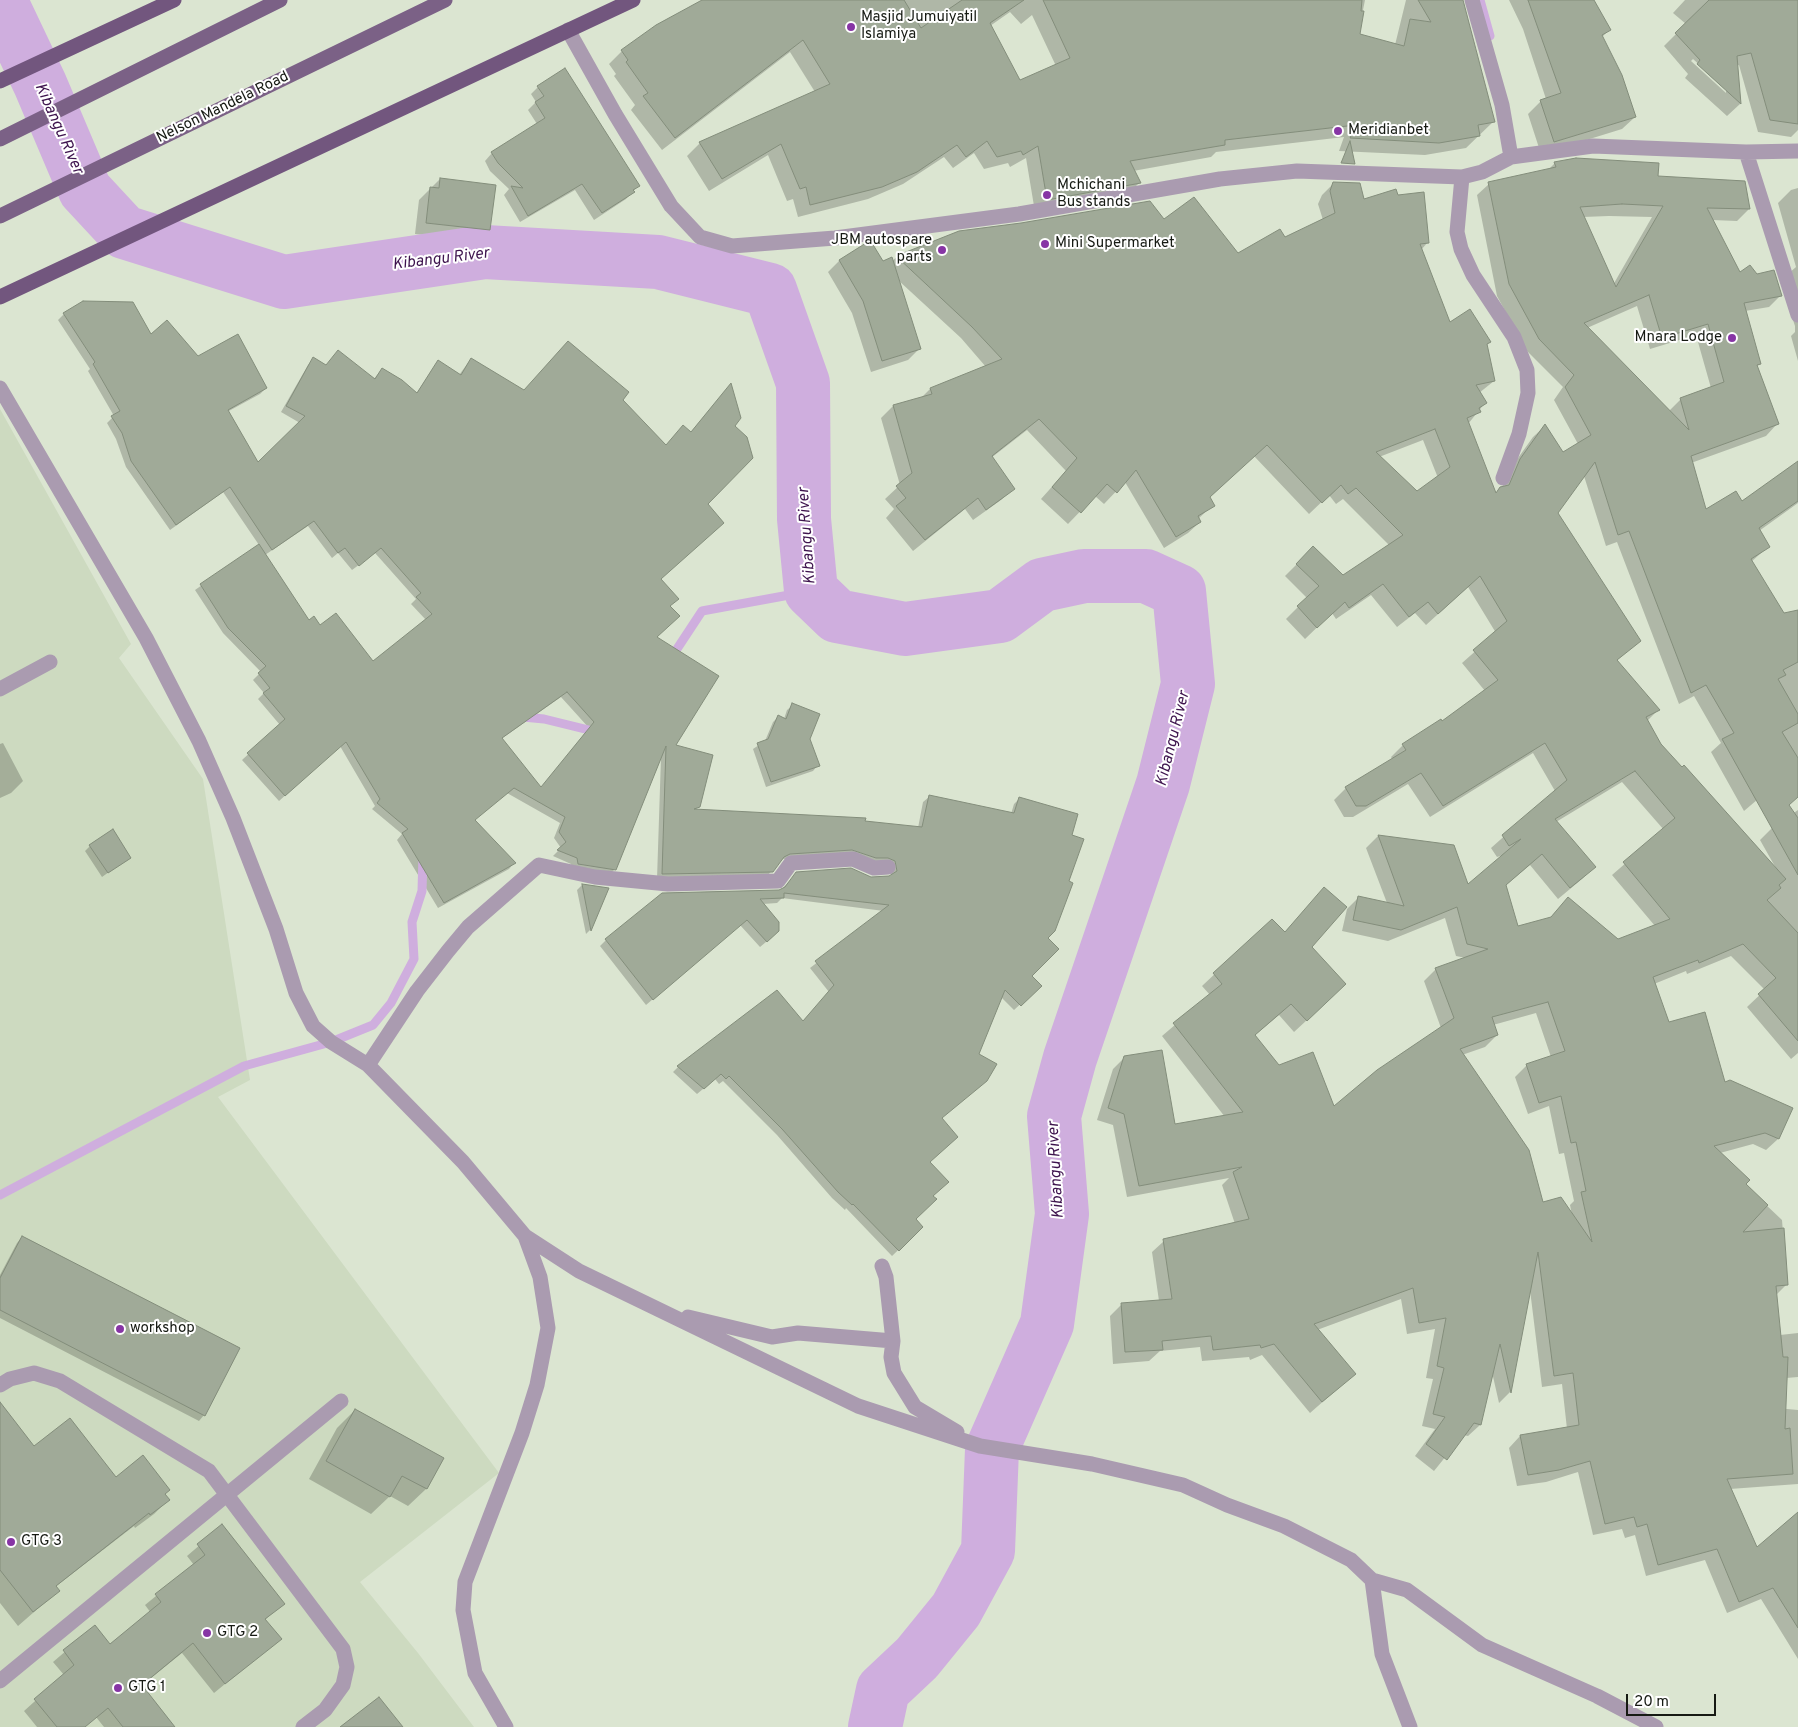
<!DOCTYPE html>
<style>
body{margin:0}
#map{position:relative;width:1798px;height:1727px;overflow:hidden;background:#dbe5d1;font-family:Overpass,sans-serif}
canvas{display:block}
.scale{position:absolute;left:1626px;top:1694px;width:90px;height:22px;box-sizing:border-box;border:2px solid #161a13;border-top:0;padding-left:6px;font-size:15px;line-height:18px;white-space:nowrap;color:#161a13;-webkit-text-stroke:4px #fff;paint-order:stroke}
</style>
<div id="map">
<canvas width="1798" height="1727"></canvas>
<div class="scale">20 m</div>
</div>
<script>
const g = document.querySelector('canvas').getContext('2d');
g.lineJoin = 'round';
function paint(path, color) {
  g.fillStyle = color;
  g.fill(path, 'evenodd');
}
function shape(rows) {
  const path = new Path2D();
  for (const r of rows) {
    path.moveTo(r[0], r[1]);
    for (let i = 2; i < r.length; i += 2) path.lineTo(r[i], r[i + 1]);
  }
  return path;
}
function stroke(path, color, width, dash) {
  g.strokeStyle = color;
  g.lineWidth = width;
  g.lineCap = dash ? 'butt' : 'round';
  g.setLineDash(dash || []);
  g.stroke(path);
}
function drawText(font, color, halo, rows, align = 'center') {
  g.font = font + ' Overpass,sans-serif';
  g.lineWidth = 4;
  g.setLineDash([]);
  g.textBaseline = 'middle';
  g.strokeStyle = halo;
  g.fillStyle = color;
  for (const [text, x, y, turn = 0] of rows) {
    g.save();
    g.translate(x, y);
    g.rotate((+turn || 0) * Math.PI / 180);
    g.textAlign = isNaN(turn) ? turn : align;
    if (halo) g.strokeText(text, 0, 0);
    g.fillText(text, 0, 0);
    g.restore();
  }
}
paint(shape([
 [0,409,131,644,119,658,203,779,250,1080,218,1097,499,1473,360,1582,418,1653,474,1727,0,1727]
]), '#cddac0');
paint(shape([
 [705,0,1365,0,1358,35,1395,45,1406,0,1462,0,1494,121,1466,148,1425,155,1339,151,1344,137,1216,152,1211,157,1133,171,1139,183,1126,196,1035,212,1026,158,1010,167,1008,163,984,169,974,153,953,168,944,157,903,184,868,199,798,217,793,199,787,201,768,155,709,191,687,156,700,143,815,92,790,52,662,150,631,110,635,105,614,76,616,74,609,64,622,51],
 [1010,12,1021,24,1032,15,1056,66,1020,82,990,26],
 [1509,0,1593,0,1609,30,1602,37,1635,117,1622,129,1541,154,1528,114,1541,101,1546,99,1523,29],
 [1685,0,1798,0,1798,130,1791,137,1758,132,1739,65,1736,66,1740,104,1727,116,1685,78,1688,74,1664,46,1686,24,1673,13],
 [1693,59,1726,89,1726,93,1691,61],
 [538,87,639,185,626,199,594,220,575,190,520,222,504,195,509,189,490,171,485,161,492,153,537,124,528,110,536,102,531,94],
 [1555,163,1657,177,1749,209,1737,221,1712,220,1739,274,1756,275,1781,295,1769,307,1745,311,1760,364,1756,367,1777,424,1766,436,1691,463,1706,511,1742,503,1798,463,1798,503,1759,531,1769,546,1751,562,1784,614,1798,617,1798,765,1744,811,1711,752,1721,743,1694,696,1679,704,1617,542,1606,546,1584,476,1557,513,1639,641,1616,661,1658,710,1647,721,1660,745,1777,870,1760,840,1772,828,1798,810,1798,1053,1791,1059,1747,1007,1765,990,1731,956,1687,974,1686,971,1654,984,1668,1023,1778,1139,1766,1150,1753,1144,1720,1153,1744,1184,1782,1220,1787,1284,1776,1295,1780,1335,1798,1333,1798,1377,1657,1389,1657,1397,1798,1410,1798,1484,1730,1489,1756,1549,1798,1512,1798,1659,1761,1599,1727,1613,1705,1560,1646,1576,1635,1535,1625,1538,1622,1529,1593,1535,1578,1472,1546,1482,1517,1486,1509,1448,1520,1436,1567,1429,1562,1384,1542,1387,1530,1290,1510,1392,1499,1403,1492,1372,1480,1425,1468,1436,1463,1435,1434,1471,1415,1456,1435,1429,1422,1426,1433,1379,1426,1378,1435,1329,1407,1334,1401,1299,1317,1330,1342,1385,1310,1413,1262,1355,1250,1360,1249,1357,1202,1361,1200,1347,1160,1351,1149,1361,1113,1364,1110,1316,1122,1304,1159,1301,1152,1252,1164,1241,1235,1224,1222,1185,1229,1178,1127,1197,1113,1125,1097,1120,1113,1069,1125,1057,1174,1125,1225,1117,1162,1036,1210,995,1202,986,1272,920,1284,933,1324,888,1310,947,1333,996,1294,1032,1279,1015,1254,1036,1278,1066,1334,1108,1441,1028,1424,981,1436,969,1466,958,1456,956,1445,918,1388,941,1342,931,1347,909,1359,897,1387,903,1366,848,1378,836,1453,846,1467,886,1506,854,1497,857,1491,848,1555,791,1533,753,1430,817,1408,784,1353,817,1344,817,1334,800,1346,788,1393,760,1391,757,1403,745,1441,723,1485,691,1462,663,1496,633,1468,587,1426,625,1415,613,1397,627,1371,595,1336,619,1332,613,1305,639,1286,619,1307,598,1285,576,1313,548,1343,576,1390,546,1343,499,1336,504,1329,495,1309,514,1254,456,1209,498,1213,505,1198,519,1200,522,1188,533,1164,548,1125,482,1104,504,1095,496,1068,524,1041,499,1066,471,1027,430,991,458,1013,489,1001,500,973,520,965,509,913,551,886,518,894,509,885,499,900,485,881,418,893,406,921,398,930,389,986,367,961,338,898,280,919,349,908,360,871,372,852,313,828,272,839,261,866,245,882,262,892,261,897,257,960,232,1164,221,1238,255,1284,238,1323,220,1318,204,1322,195,1334,183,1428,242,1421,250,1449,323,1490,342,1486,345,1494,381,1479,393,1485,403,1468,424,1495,494,1502,488,1508,472,1533,437,1545,426,1563,453,1578,444,1554,400,1563,387,1527,351,1497,296,1477,195,1489,184,1547,171],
 [1609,216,1652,217,1613,285,1583,217],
 [1637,306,1650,349,1696,335,1711,388,1681,399,1669,411,1587,328],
 [1423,440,1438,478,1417,493,1379,457],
 [1622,782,1664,830,1612,875,1655,926,1618,941,1568,898,1550,918,1517,927,1505,886,1530,865,1558,899,1582,879,1594,867,1556,822],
 [1536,1013,1551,1057,1527,1065,1515,1077,1528,1114,1549,1106,1559,1154,1564,1153,1574,1201,1570,1205,1572,1215,1542,1204,1462,1055,1485,1047,1497,1035,1493,1025],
 [440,179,489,229,477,241,415,234,419,200],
 [1798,188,1798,361,1791,336,1795,332,1795,326,1780,281,1796,267,1778,203,1791,190],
 [64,314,151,336,266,388,260,394,227,412,258,464,300,423,281,412,308,365,314,359,326,366,373,380,382,369,416,394,438,361,459,375,471,359,524,392,621,400,666,446,690,433,730,385,733,426,706,504,660,580,669,606,655,637,674,746,698,807,695,810,864,822,918,828,923,802,929,797,1011,814,1014,804,1019,799,1046,938,1030,976,1040,986,1014,1010,1001,997,940,1118,928,1162,932,1196,915,1220,922,1227,892,1256,846,1208,845,1210,832,1198,777,1135,723,1081,719,1084,715,1079,697,1094,673,1072,678,1067,802,1022,829,992,810,968,884,911,782,898,777,903,763,904,772,937,760,947,740,925,646,1005,600,946,606,940,779,892,797,873,870,878,891,876,890,867,846,855,783,859,766,877,657,879,661,757,615,869,609,875,572,869,571,864,553,856,561,848,554,838,560,823,507,793,474,820,514,863,509,869,438,908,397,840,402,834,372,809,375,806,340,746,279,801,242,760,280,725,258,699,264,693,253,680,261,672,223,633,195,590,259,545,223,492,170,530,126,467,116,439,107,423,114,416,88,371,90,369,58,320],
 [308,526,332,558,338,553,352,570,375,553,416,599,411,604,426,620,373,663,308,622,265,555],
 [561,697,589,728,541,788,501,739],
 [793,705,809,739,818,765,813,771,766,787,753,749,765,741,773,722,778,717,784,719,787,710],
 [3,743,23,781,11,793,0,798,0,744],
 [90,846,130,857,102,877,85,851],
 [582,885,607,889,590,930,586,934,577,890],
 [22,1237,204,1415,199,1421,0,1318,0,1275,17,1243],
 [355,1410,442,1459,426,1489,408,1506,390,1496,371,1514,309,1479,337,1428],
 [34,1448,164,1495,168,1500,154,1514,135,1528,134,1526,55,1587,58,1591,18,1626,0,1603,0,1490],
 [222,1526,283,1603,265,1620,280,1639,214,1693,182,1653,141,1686,170,1727,104,1727,96,1717,85,1727,37,1727,24,1711,64,1675,53,1662,95,1626,110,1646,151,1613,145,1605,194,1565,187,1556]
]), '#0003');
stroke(shape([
 [1480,0,1490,36],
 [671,658,702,611,811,591],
 [520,719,523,717,544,719,597,732],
 [0,1195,244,1066,331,1042,373,1025,391,1003,414,959,412,922,422,891,423,855]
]), '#cfaede', 9);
stroke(shape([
 [0,0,40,84,85,190,124,232,284,282,485,252,658,262,770,290,803,383,804,519,811,591,837,616,905,629,1000,616,1042,585,1084,576,1146,576,1179,591,1188,684,1163,784,1070,1058,1054,1116,1062,1214,1047,1324,992,1449,988,1551,956,1610,917,1658,883,1690,875,1727]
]), '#cfaede', 54);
const building = shape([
 [702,0,904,0,921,28,962,0,1024,0,990,23,1020,80,1070,58,1043,0,1362,0,1361,11,1364,11,1360,34,1404,46,1410,19,1431,22,1418,0,1463,0,1495,122,1478,125,1480,136,1439,143,1350,138,1356,125,1225,140,1225,145,1130,161,1141,183,1047,200,1038,146,1023,155,1021,151,997,157,987,141,966,157,957,145,917,172,882,187,810,205,806,187,800,189,781,144,722,179,699,142,830,84,803,40,675,138,643,96,648,93,626,62,628,60,621,50,656,25,702,0],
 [1528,0,1594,0,1611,30,1602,35,1622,75,1636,117,1554,142,1540,100,1561,93,1528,0],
 [1709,0,1798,0,1798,124,1770,120,1751,53,1737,56,1741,104,1697,64,1700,60,1675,33,1709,0],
 [565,68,640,186,633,190,635,192,602,213,582,184,528,216,511,186,523,188,498,163,491,152,545,118,535,102,544,96,537,86,565,68],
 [1350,141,1355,164,1341,163,1350,141],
 [1576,158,1659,163,1658,176,1745,181,1750,209,1707,208,1740,272,1750,265,1757,274,1774,270,1782,296,1744,303,1761,364,1757,365,1779,424,1691,456,1706,509,1736,491,1742,501,1798,461,1798,501,1759,528,1770,547,1751,559,1784,613,1798,610,1798,662,1783,670,1786,675,1778,679,1798,714,1798,723,1782,732,1798,758,1798,797,1789,805,1798,818,1798,875,1722,739,1734,733,1706,685,1691,693,1629,531,1618,535,1595,462,1558,513,1641,641,1617,660,1660,710,1646,717,1661,744,1682,767,1684,765,1786,879,1779,885,1781,888,1767,900,1798,933,1798,1041,1758,994,1776,978,1743,944,1699,963,1698,960,1653,977,1669,1022,1705,1012,1725,1082,1730,1080,1793,1108,1779,1139,1765,1133,1714,1146,1750,1180,1746,1184,1768,1205,1743,1232,1784,1228,1788,1285,1776,1286,1783,1357,1788,1357,1785,1429,1790,1428,1793,1474,1727,1479,1757,1547,1798,1512,1798,1628,1773,1588,1739,1602,1717,1549,1658,1565,1647,1524,1637,1527,1634,1517,1605,1524,1590,1461,1559,1470,1528,1475,1520,1435,1579,1425,1573,1373,1554,1376,1538,1252,1511,1393,1500,1344,1481,1425,1474,1423,1447,1460,1426,1444,1445,1417,1433,1414,1444,1368,1437,1366,1446,1318,1419,1323,1413,1288,1314,1324,1356,1374,1322,1402,1274,1344,1261,1348,1260,1345,1213,1350,1211,1336,1162,1341,1163,1350,1125,1352,1121,1303,1172,1299,1163,1239,1249,1219,1233,1172,1242,1167,1139,1186,1124,1114,1108,1108,1124,1056,1162,1050,1175,1124,1243,1112,1173,1023,1222,984,1213,973,1272,919,1285,932,1324,887,1347,907,1312,947,1346,984,1307,1021,1291,1004,1255,1035,1279,1065,1313,1052,1334,1106,1377,1070,1454,1018,1435,968,1488,949,1467,944,1457,907,1401,930,1353,920,1358,896,1404,906,1378,835,1454,845,1468,884,1521,839,1509,846,1502,835,1567,780,1545,743,1443,806,1421,773,1366,806,1356,806,1345,787,1406,750,1402,744,1441,719,1442,721,1498,680,1473,650,1507,621,1480,576,1438,614,1428,602,1409,617,1383,584,1349,608,1345,602,1317,628,1297,606,1319,586,1296,564,1313,546,1343,575,1403,535,1356,488,1348,494,1341,485,1322,503,1267,445,1210,497,1215,506,1198,516,1201,522,1176,537,1136,470,1117,493,1107,484,1081,513,1052,487,1077,458,1039,419,992,456,1015,489,986,510,978,498,925,540,896,506,906,498,896,486,912,473,893,405,932,394,930,388,1002,359,972,327,896,256,959,231,1021,223,1150,201,1164,219,1194,197,1238,253,1280,229,1285,237,1335,213,1330,191,1333,182,1360,183,1364,199,1396,189,1398,195,1424,192,1429,243,1420,244,1450,322,1470,309,1491,342,1487,344,1495,381,1476,385,1487,403,1479,408,1481,412,1467,418,1496,493,1500,487,1509,485,1520,459,1545,424,1563,452,1591,435,1565,387,1574,375,1539,339,1509,284,1488,182,1556,167,1554,162,1576,158],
 [1622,204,1663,206,1616,287,1580,207,1622,204],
 [1649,295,1662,338,1708,324,1724,382,1680,398,1689,430,1584,323,1649,295],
 [1435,429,1450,467,1417,491,1376,452,1435,429],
 [1635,771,1675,818,1623,862,1670,919,1618,939,1568,897,1551,917,1518,926,1506,885,1542,854,1570,888,1596,867,1555,819,1635,771],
 [1548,1002,1565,1051,1526,1064,1539,1103,1561,1096,1571,1143,1576,1142,1586,1191,1581,1192,1592,1242,1561,1197,1543,1202,1529,1150,1460,1049,1498,1035,1492,1017,1548,1002],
 [440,178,496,185,490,230,426,223,430,187,439,188,440,178],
 [866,243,872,243,883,261,892,257,921,349,882,361,863,301,839,260,866,243],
 [83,301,133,302,151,334,167,320,198,356,238,334,267,388,228,410,258,462,305,416,286,406,313,357,326,365,338,350,375,379,382,368,402,380,417,393,438,360,461,375,471,358,524,390,568,341,629,392,623,400,666,445,683,425,691,432,731,383,741,418,735,426,747,437,753,458,708,504,724,523,661,579,679,599,670,606,680,616,657,637,719,676,676,745,713,755,700,807,694,809,866,818,865,821,922,827,929,795,1014,813,1019,797,1078,814,1072,835,1084,839,1069,881,1073,883,1055,931,1048,938,1059,949,1032,976,1042,986,1021,1006,1005,990,979,1054,997,1064,987,1081,942,1118,958,1137,930,1162,949,1182,933,1196,937,1199,916,1219,923,1227,899,1251,853,1204,852,1205,838,1192,782,1129,729,1076,726,1079,721,1074,704,1089,677,1066,777,990,803,1021,834,985,815,961,889,905,784,893,784,898,760,899,779,922,779,931,767,942,747,920,653,1000,605,939,662,893,779,890,785,887,796,872,851,868,871,877,889,876,897,871,895,861,888,858,876,858,852,850,790,854,784,857,773,872,662,874,666,746,616,870,578,864,577,858,557,850,566,842,559,832,565,817,514,788,475,820,516,863,444,903,402,833,408,829,377,803,380,799,346,742,285,796,247,753,285,719,263,693,270,688,258,673,266,666,228,628,200,584,259,544,309,620,314,616,320,625,336,613,373,661,432,614,416,597,421,593,381,548,359,566,345,548,338,553,314,521,272,550,230,487,176,525,131,461,122,433,111,416,120,411,93,364,95,362,63,313,83,301],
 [567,692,594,722,541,787,502,738,567,692],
 [792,703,820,714,810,739,820,766,771,782,757,743,768,739,778,715,786,719,792,703],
 [113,829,131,858,108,873,89,845,113,829],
 [582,884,609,888,591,931,582,884],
 [22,1236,240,1348,205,1416,0,1310,0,1278,22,1236],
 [0,1402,34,1446,70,1418,116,1477,143,1455,170,1490,165,1494,170,1500,150,1515,149,1513,56,1586,60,1591,33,1612,0,1570,0,1402],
 [355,1409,444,1458,427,1489,402,1476,390,1497,326,1461,355,1409],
 [222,1524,285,1604,265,1619,282,1639,225,1684,193,1643,142,1685,175,1727,123,1727,108,1708,85,1727,57,1727,34,1699,74,1665,63,1650,95,1625,110,1644,161,1602,155,1594,205,1555,197,1544,222,1524],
 [379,1697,403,1727,340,1727,379,1697]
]);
paint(building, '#a0aa98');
stroke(building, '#838d7b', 1);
stroke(shape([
 [0,689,50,662],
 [0,1385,10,1379,34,1373,60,1381,209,1471,343,1649,347,1667,343,1685,325,1710,303,1727],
 [0,1681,341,1401]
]), '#aa9bb0', 15);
stroke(shape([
 [1472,0,1502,105,1511,157],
 [568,30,615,114,671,206,700,237,732,246,835,238,1019,214,1220,179,1297,171,1462,177,1482,172,1511,157,1593,146,1746,152,1798,151],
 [1746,152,1798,315],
 [1462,177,1457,232,1461,249,1473,275,1514,337,1527,370,1528,393,1519,434,1503,478],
 [0,388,146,638,199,741,233,818,276,929,296,993,313,1026,331,1042,368,1065,463,1162,525,1236,540,1277,548,1328,537,1385,522,1433,465,1582,463,1610,475,1673,506,1727],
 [368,1065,417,991,448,951,468,927,539,865,595,877,668,884,778,881,791,863,853,859,874,868,888,867],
 [525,1236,579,1271,858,1406,980,1446,1092,1464,1183,1485,1227,1505,1284,1526,1351,1560,1372,1580,1382,1654,1410,1727],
 [882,1266,886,1277,893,1341,891,1357,894,1373,915,1407,957,1432],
 [688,1317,772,1337,798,1333,893,1341],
 [1372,1580,1407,1590,1482,1645,1597,1696,1656,1727]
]), '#aa9bb0', 15);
stroke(shape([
 [0,139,280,0],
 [0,216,445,0]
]), '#7b6186', 15);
stroke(shape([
 [0,81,174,0],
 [0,297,633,0]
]), '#72567e', 15);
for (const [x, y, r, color] of [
 [851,27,5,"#8735a5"],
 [1338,131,5,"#8735a5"],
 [1047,195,5,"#8735a5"],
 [1045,244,5,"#8735a5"],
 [942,250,5,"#8735a5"],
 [1732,338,5,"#8735a5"],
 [120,1329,5,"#8735a5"],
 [11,1542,5,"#8735a5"],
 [207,1633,5,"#8735a5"],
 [118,1688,5,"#8735a5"]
]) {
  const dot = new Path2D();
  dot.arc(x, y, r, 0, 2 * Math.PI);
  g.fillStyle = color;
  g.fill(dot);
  stroke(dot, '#fff', 2);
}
drawText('15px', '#161a13', '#fff', [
 ["Masjid Jumuiyatil",861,18],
 ["Islamiya",861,35],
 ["Meridianbet",1348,131],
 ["Mchichani",1057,186],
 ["Bus stands",1057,203],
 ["JBM autospare",932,241,"right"],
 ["parts",932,258,"right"],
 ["Mini Supermarket",1055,244],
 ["Mnara Lodge",1722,338,"right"],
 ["workshop",130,1329],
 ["GTG 3",21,1542],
 ["GTG 2",217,1633],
 ["GTG 1",128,1688]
], 'left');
drawText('15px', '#161a13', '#fff', [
 ["Nelson Mandela Road",223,108,-26]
]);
drawText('italic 16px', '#3e144e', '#fff', [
 ["Kibangu River",58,129,66],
 ["Kibangu River",441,260,-7],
 ["Kibangu River",808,536,-94],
 ["Kibangu River",1174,739,-76],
 ["Kibangu River",1057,1170,-93]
]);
</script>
